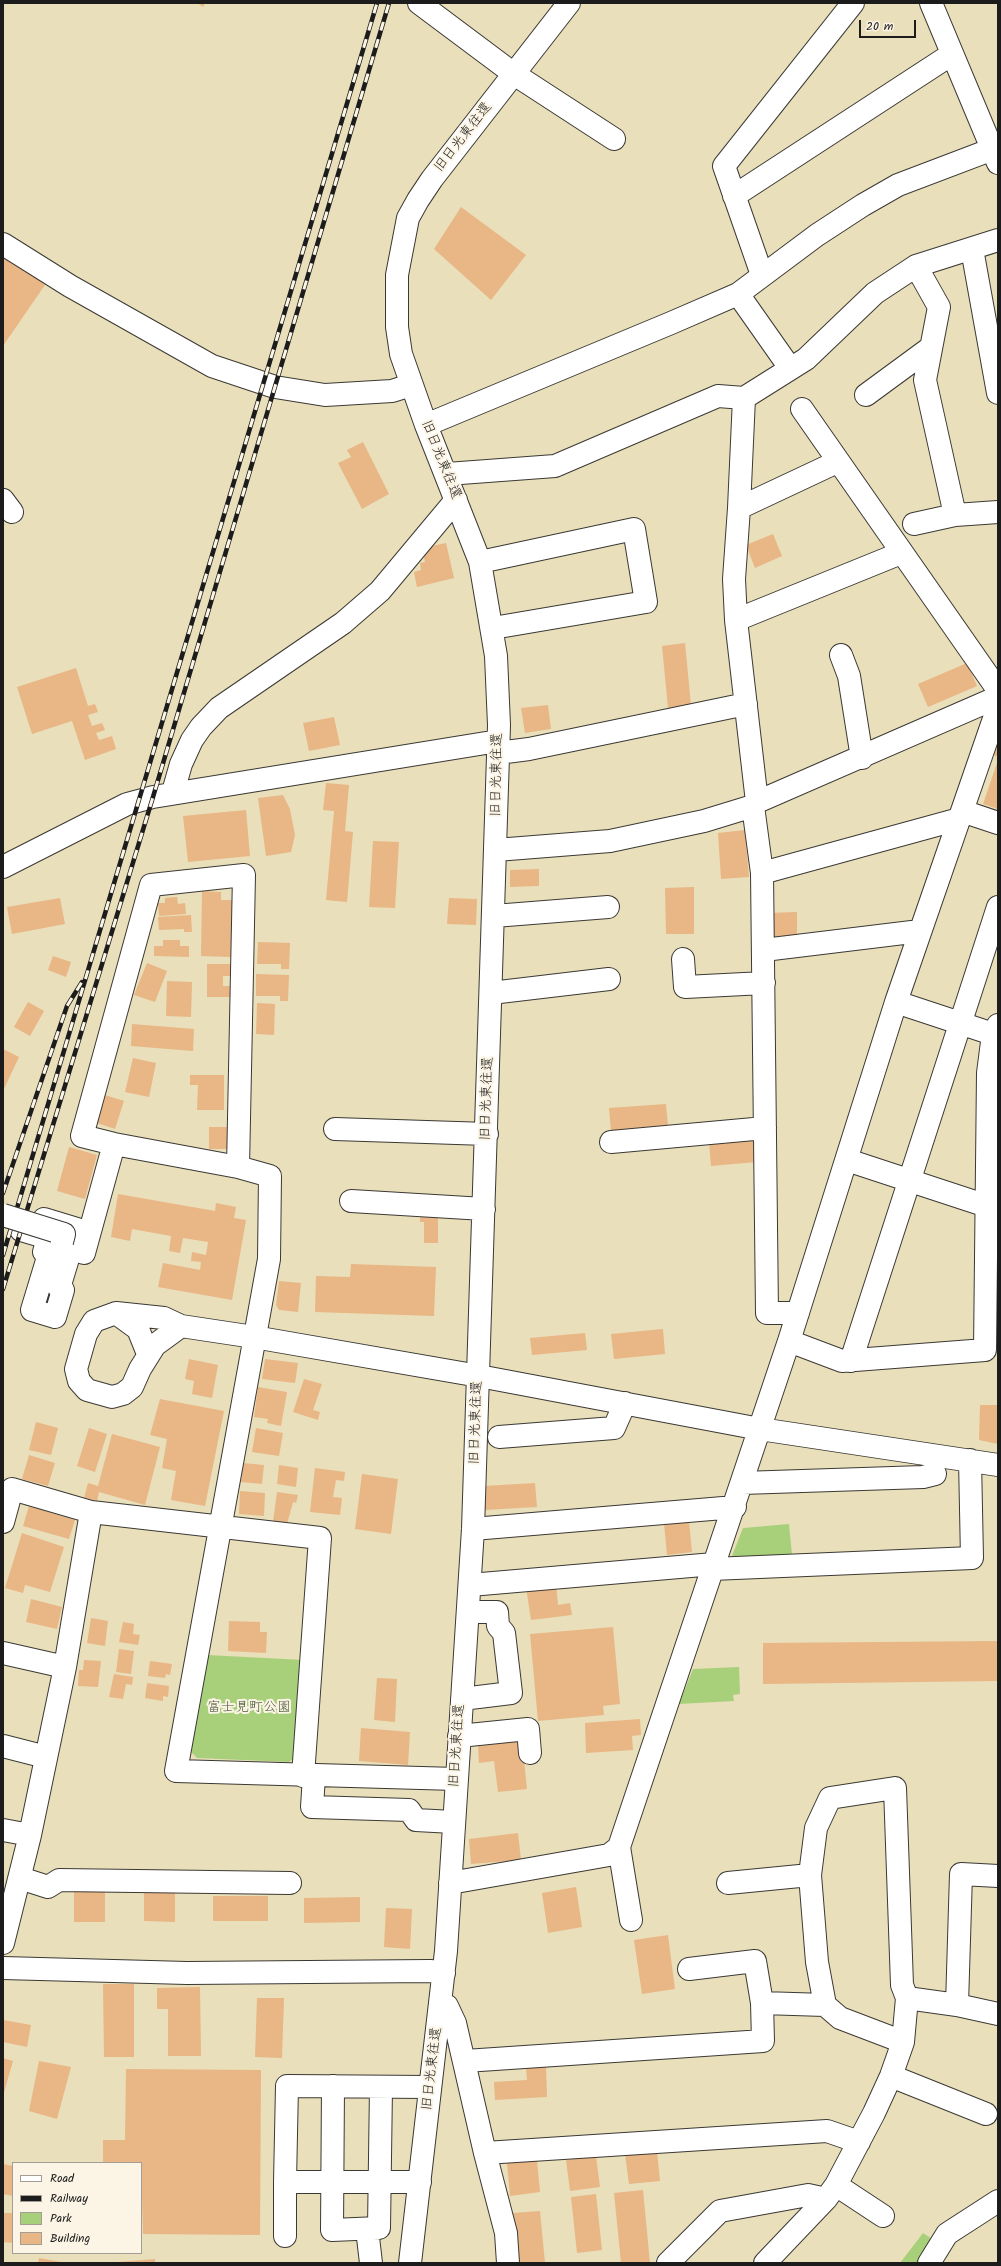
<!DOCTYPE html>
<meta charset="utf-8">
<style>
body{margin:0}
#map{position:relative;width:1001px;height:2266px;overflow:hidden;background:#e9dfba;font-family:Kalam,sans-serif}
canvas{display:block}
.frame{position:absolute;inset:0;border:4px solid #1c1c1c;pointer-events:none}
.legend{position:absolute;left:12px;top:2162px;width:130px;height:92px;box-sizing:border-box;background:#fcf5e5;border:1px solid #a29e95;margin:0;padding:5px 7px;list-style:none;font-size:12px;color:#1c1c1c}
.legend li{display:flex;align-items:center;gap:8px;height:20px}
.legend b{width:20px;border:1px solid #a29e95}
.scale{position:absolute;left:859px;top:20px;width:57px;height:18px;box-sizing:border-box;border:2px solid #1c1c1c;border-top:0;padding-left:5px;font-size:12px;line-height:14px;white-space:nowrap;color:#1c1c1c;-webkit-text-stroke:3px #fcf5e5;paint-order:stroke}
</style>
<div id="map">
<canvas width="1001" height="2266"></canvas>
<div class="frame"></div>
<ul class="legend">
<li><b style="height:5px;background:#fff"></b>Road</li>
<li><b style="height:5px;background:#1c1c1c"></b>Railway</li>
<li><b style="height:11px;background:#a8d07b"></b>Park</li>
<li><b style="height:11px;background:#e9b686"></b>Building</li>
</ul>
<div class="scale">20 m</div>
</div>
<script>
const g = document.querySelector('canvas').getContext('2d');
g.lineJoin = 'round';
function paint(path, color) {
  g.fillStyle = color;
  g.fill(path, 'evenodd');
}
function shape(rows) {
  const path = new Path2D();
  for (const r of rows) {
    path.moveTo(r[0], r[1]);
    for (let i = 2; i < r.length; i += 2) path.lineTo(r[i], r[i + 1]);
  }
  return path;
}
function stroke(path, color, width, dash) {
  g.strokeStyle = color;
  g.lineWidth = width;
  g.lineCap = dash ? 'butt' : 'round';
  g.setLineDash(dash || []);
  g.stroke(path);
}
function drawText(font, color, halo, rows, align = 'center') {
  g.font = font + ' Kalam,"Klee One",sans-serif';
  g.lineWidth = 4;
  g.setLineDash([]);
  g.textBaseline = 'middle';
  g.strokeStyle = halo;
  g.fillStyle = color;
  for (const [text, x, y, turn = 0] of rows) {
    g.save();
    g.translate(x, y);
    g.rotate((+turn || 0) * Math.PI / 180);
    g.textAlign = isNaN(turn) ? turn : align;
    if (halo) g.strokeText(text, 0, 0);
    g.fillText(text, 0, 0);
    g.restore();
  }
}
paint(shape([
 [789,1524,792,1555,730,1561,743,1528],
 [207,1655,304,1660,296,1757,289,1762,197,1758,189,1750],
 [739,1667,740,1694,733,1695,734,1701,679,1704,693,1669],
 [923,2233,942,2245,929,2263,900,2263]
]), '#a8d07b');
paint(shape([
 [197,3,205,3,203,7],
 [461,207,526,255,491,300,434,249],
 [3,253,47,282,3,346],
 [363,442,389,494,362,509,338,463,351,457,347,450],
 [773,534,782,556,755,568,746,545],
 [446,543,454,578,417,587,414,572,421,570,420,563,425,562,422,548],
 [685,643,691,705,668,708,662,646],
 [967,663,977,686,928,707,918,684],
 [76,668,88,706,95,704,98,712,88,715,92,726,102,723,105,730,96,733,99,740,112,736,116,749,85,760,72,721,32,734,17,687],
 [548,705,551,729,525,733,521,708],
 [334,717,340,745,309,751,303,723],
 [998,737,998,757,992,754],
 [998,760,998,809,983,804],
 [326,783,349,785,345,831,353,832,347,902,326,900,334,811,323,810],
 [283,795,290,809,295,835,291,852,266,856,258,798],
 [246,810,250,856,188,862,183,816],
 [745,830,749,877,721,879,718,833],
 [373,841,399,842,395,908,369,907],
 [539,869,539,886,510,887,510,870],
 [694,887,694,934,666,934,665,888],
 [202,891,221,892,221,900,232,900,231,957,201,956],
 [177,897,178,904,185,903,186,914,159,916,158,903,165,903,165,898],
 [60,898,65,924,12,934,7,907],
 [449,898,477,899,476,925,447,924],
 [797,912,797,936,768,937,767,913],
 [191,915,192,932,184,932,184,929,159,930,158,917],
 [163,940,180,940,180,946,189,946,189,957,154,956,154,946,163,946],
 [258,942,290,943,289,969,281,969,281,964,257,964],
 [53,956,71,962,66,977,48,970],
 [147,963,167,971,155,1002,134,995],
 [207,964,232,964,232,976,223,976,223,986,232,986,232,997,207,997],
 [256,974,289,975,288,1001,280,1001,280,996,256,996],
 [167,981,192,982,191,1017,166,1016],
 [28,1002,44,1011,30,1036,14,1027],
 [257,1003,275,1004,274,1035,256,1034],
 [132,1024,194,1029,193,1051,131,1046],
 [3,1049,19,1057,3,1091],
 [133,1058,156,1063,149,1097,125,1092],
 [190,1075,224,1075,224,1110,197,1110,198,1085,190,1085],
 [105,1095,124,1101,115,1129,97,1123],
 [666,1104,668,1126,611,1131,609,1108],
 [209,1127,227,1127,227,1149,209,1149],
 [754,1138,756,1162,711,1166,709,1142],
 [69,1147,97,1155,85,1199,57,1191],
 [118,1194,215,1211,216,1203,236,1207,234,1218,246,1220,232,1300,158,1287,163,1263,200,1270,201,1262,191,1261,192,1252,206,1255,208,1242,183,1238,180,1253,169,1251,171,1236,132,1229,130,1241,111,1237],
 [420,1213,438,1213,438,1243,424,1243,424,1222,420,1222],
 [351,1264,436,1267,434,1316,315,1312,316,1276,350,1277],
 [279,1281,301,1283,298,1312,279,1310,276,1305],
 [663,1329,665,1354,614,1359,611,1334],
 [585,1333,587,1350,532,1355,530,1338],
 [189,1359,218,1365,212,1398,192,1394,194,1381,185,1379],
 [265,1359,298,1363,295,1383,262,1379],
 [304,1379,322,1384,313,1410,320,1412,318,1420,293,1412],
 [258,1387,287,1392,281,1426,267,1423,268,1419,254,1417],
 [160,1399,224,1411,205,1506,171,1500,176,1471,162,1468,167,1439,150,1435],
 [980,1405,998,1405,998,1444,979,1440],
 [36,1422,58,1428,51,1455,29,1450],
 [89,1428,107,1434,95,1472,77,1466],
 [256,1428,283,1433,279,1456,252,1452],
 [112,1434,160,1447,145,1505,99,1492,97,1501,84,1498,88,1483,98,1486],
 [29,1455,55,1463,48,1486,22,1479],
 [243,1463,264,1465,262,1484,241,1482],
 [279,1465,298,1468,296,1487,277,1484],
 [315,1468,345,1472,344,1481,336,1480,333,1497,342,1498,340,1515,310,1512],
 [362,1474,398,1479,391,1534,355,1529],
 [535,1483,537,1507,485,1510,484,1486],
 [240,1491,265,1493,264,1516,239,1514],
 [277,1492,298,1495,296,1503,293,1502,287,1524,273,1522],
 [29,1506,75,1520,69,1539,23,1526],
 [689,1521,692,1552,667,1555,664,1523],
 [22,1533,64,1547,50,1592,25,1585,23,1593,5,1588],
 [556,1583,558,1605,570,1603,572,1615,531,1620,526,1587],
 [31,1599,62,1607,57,1629,26,1622],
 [91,1618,108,1621,105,1646,87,1643],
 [229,1621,260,1622,260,1632,267,1632,266,1653,228,1651],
 [123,1622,134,1624,133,1634,140,1635,138,1645,119,1642],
 [613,1627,620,1704,603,1706,604,1715,538,1721,530,1634],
 [998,1641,998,1681,763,1684,763,1643],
 [119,1649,134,1651,131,1674,116,1672],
 [84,1660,101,1661,98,1687,78,1686,79,1670,83,1670],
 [150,1661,172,1664,170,1675,166,1674,165,1678,148,1676],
 [114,1674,133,1677,132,1685,126,1684,123,1699,109,1697],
 [377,1678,397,1679,395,1722,374,1720],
 [147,1683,169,1686,168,1697,163,1696,163,1701,145,1698],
 [640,1719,641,1735,632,1736,633,1750,586,1753,585,1723],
 [361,1728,410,1732,408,1765,359,1761],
 [522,1741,527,1789,498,1792,494,1761,479,1763,478,1746],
 [518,1833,521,1860,471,1864,469,1839],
 [576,1887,582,1927,548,1933,542,1893],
 [74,1891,105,1892,105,1922,74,1922],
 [144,1891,175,1891,175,1922,144,1921],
 [213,1896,268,1896,268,1921,213,1921],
 [360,1897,360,1922,304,1923,304,1898],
 [386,1908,412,1909,410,1949,384,1947],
 [668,1935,675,1989,642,1994,634,1940],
 [103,1984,134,1984,134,2057,104,2057],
 [200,1987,201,2056,168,2056,168,2009,157,2009,157,1988],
 [257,1998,284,1998,282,2058,255,2057],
 [3,2020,31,2025,27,2047,3,2042],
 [3,2058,13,2061,3,2096],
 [39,2061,71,2067,57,2119,29,2111],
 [546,2067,547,2097,495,2100,494,2082,527,2080,526,2068],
 [126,2069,261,2070,260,2235,143,2234,141,2163,103,2163,103,2140,125,2140],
 [657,2151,660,2181,629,2184,625,2154],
 [596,2156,600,2187,570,2191,566,2160],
 [537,2160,540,2192,510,2196,507,2163],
 [3,2164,13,2166,13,2196,3,2194],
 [643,2190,650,2263,621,2263,614,2193],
 [596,2194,602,2250,577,2253,571,2197],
 [540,2211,545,2263,518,2263,513,2213],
 [3,2213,13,2213,13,2243,3,2242],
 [39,2258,61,2262,61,2263,38,2263],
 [155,2259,155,2263,117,2263,117,2262]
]), '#e9b686');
const minor = shape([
 [419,3,514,74,614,139],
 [931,3,998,163],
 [734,196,952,54],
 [3,244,70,286,212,366,275,387,325,395,392,391,411,385],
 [972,249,998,393],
 [916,266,939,307,925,380,955,515,998,512],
 [762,275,724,166,853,3],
 [738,294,790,368],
 [866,395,930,348],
 [802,409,998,690],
 [426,425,671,323,738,294,817,235,863,205,898,185,998,147],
 [447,474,555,466,718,396,744,398],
 [3,500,12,512],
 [739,508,837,462],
 [914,524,955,515],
 [480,562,634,529,646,602,493,628],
 [736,620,901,553],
 [841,655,849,676,862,758],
 [498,753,529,749,746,704],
 [173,792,181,764,192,740,201,727,219,708,343,623,380,591,456,500],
 [757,802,736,620,734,579,739,508,744,398,806,359,875,293,916,266,998,240],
 [753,806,762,873,767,1313,798,1313],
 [962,811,998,823],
 [496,850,610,841,704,821,753,806,757,802,998,697],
 [3,867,127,804,153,797,498,741],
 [762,873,959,819],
 [494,916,608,907],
 [764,950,920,931],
 [683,959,685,987,764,983],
 [491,993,609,979],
 [896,1002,993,1034],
 [335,1129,487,1134],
 [611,1142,765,1128],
 [847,1160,987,1206],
 [238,1167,114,1144,82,1136,151,885,244,875,238,1167,270,1176,269,1259,176,1771,456,1779],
 [351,1201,484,1209],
 [21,1230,48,1238,44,1252,49,1254,32,1310,55,1317,63,1290,59,1288,77,1229,44,1219],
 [84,1253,114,1144],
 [116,1313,138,1329,148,1354],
 [181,1326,155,1345,140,1369,132,1387,123,1394,112,1397,87,1390,79,1381,76,1369,86,1334,94,1321,116,1313,164,1318,181,1326,254,1337,479,1376,760,1429,998,1465],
 [789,1341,842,1361,985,1350,988,1073,992,1042,998,1025],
 [851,1361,998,907],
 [499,1437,614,1428,625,1403],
 [742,1483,923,1477,935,1474],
 [3,1522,12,1489,91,1512],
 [473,1529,735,1507],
 [712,1569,972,1558,970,1460],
 [470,1585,714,1564],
 [3,1653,65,1667],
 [462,1699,511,1693,504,1633,498,1626,497,1612,468,1612],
 [459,1736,528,1729,530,1753],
 [3,1746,46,1757],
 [314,1776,312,1807,409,1810,416,1820,453,1822],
 [3,1830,30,1835],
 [619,1847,631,1920],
 [20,1878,48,1887,59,1880,290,1883],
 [450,1883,609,1855,619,1847,789,1341,896,1002,998,707],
 [728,1883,810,1875],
 [3,1943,30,1835,65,1667,91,1512,320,1538,303,1776],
 [3,1968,187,1973,430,1971,444,1973],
 [689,1969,755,1961,762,2003,825,2005],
 [907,1998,957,2005,998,2014],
 [440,2005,447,2006,455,2023,485,2153,506,2233,508,2263],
 [957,2005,961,1874,998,1876],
 [465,2061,763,2041,762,2003],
 [891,2076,986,2114],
 [333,2086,332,2230,379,2228,381,2087],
 [485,2153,827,2131,859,2142],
 [285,2182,285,2236],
 [420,2182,285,2182,287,2086,430,2087],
 [836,2185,883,2216],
 [367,2229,371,2263],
 [410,2263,446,1951,473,1529,499,725,496,656,480,562,426,425,401,354,397,327,397,275,408,218,418,200,432,179,569,3],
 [668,2263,720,2211,808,2195,826,2199],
 [765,2263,826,2199,836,2185,874,2113,891,2076,903,2042,907,1998,902,1985,895,1788,830,1798,816,1828,810,1875,817,1962,825,2005,840,2018,903,2042],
 [929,2263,947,2234,998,2201]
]);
stroke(minor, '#3b3934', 24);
stroke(minor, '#fff', 22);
const rail = shape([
 [3,1193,67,1006,82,982],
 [3,1255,377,3],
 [3,1289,153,797,389,3]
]);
stroke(rail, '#1c1c1c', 4.5);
stroke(rail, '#fcf5e5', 3, [9]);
const minorBridge = shape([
 [3,1215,64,1234,62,1242]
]);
stroke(minorBridge, '#3b3934', 24, []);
stroke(minorBridge, '#fff', 22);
drawText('14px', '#1c1c1c', '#fcf5e5', [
 ["旧日光東往還",464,138,-52],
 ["旧日光東往還",440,460,68],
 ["旧日光東往還",498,775,-89],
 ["旧日光東往還",488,1099,-88],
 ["旧日光東往還",477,1423,-88],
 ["旧日光東往還",458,1746,-86],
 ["旧日光東往還",433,2069,-83]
]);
drawText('14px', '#4d5b3d', '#fcf5e5', [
 ["富士見町公園",249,1709]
]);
</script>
